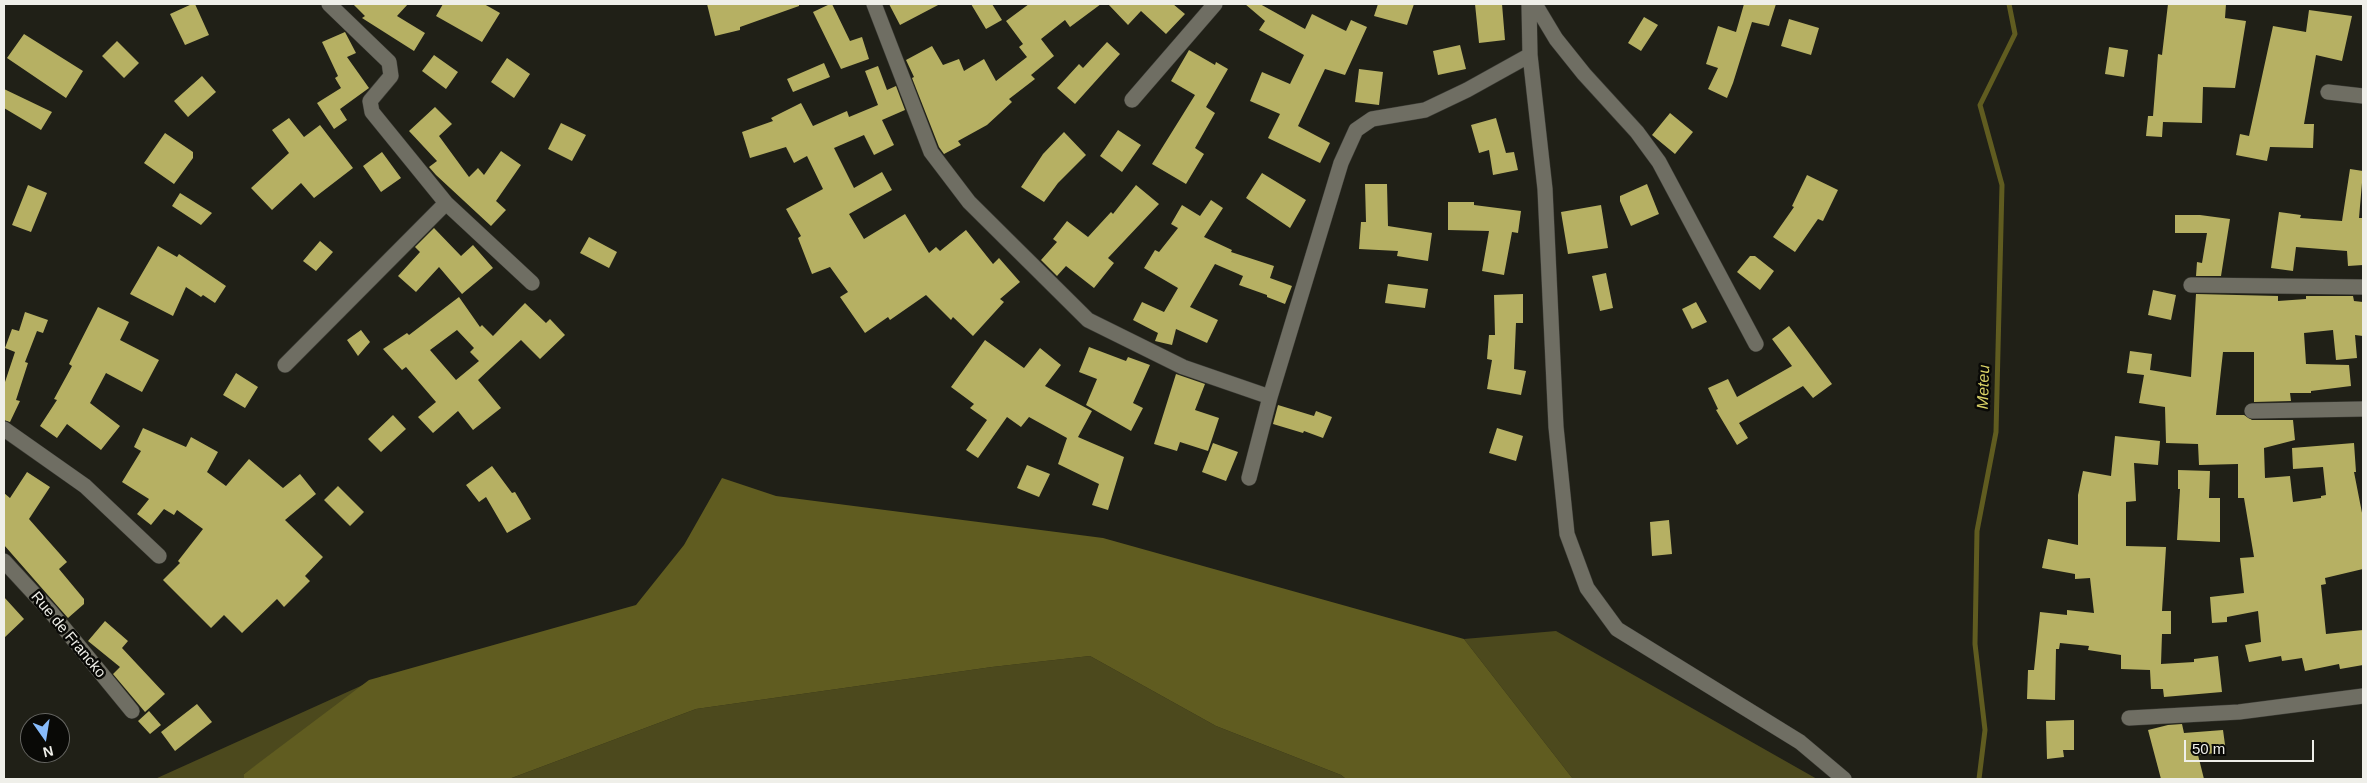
<!DOCTYPE html>
<style>
body{margin:0}
#map{position:relative;width:2367px;height:783px;overflow:hidden;background:#202017;font-family:Arial,sans-serif}
canvas{display:block}
.frame{position:absolute;inset:0;border:5px solid #efefe9;pointer-events:none}
.north{position:absolute;left:20px;top:713px;width:50px;height:50px;box-sizing:border-box;background:#090906;border:1px solid #656561;border-radius:50%;rotate:167deg;font-size:14px;font-weight:700;line-height:20px;text-align:center;color:#efefe9}
.north::after{content:'';display:block;margin:auto;width:18px;height:22px;background:#87bbfb;clip-path:polygon(50% 0,100% 100%,50% 72%,0 100%)}
.scale{position:absolute;left:2184px;top:740px;width:130px;height:22px;box-sizing:border-box;border:2px solid #efefe9;border-top:0;padding-left:6px;font-size:15px;line-height:18px;white-space:nowrap;color:#efefe9;-webkit-text-stroke:4px #090906;paint-order:stroke}
</style>
<div id="map">
<canvas width="2367" height="783"></canvas>
<div class="frame"></div>
<div class="north">N</div>
<div class="scale">50 m</div>
</div>
<script>
const g = document.querySelector('canvas').getContext('2d');
g.lineJoin = 'round';
function paint(path, color) {
  g.fillStyle = color;
  g.fill(path, 'evenodd');
}
function shape(rows) {
  const path = new Path2D();
  for (const r of rows) {
    path.moveTo(r[0], r[1]);
    for (let i = 2; i < r.length; i += 2) path.lineTo(r[i], r[i + 1]);
  }
  return path;
}
function stroke(path, color, width, dash) {
  g.strokeStyle = color;
  g.lineWidth = width;
  g.lineCap = dash ? 'butt' : 'round';
  g.setLineDash(dash || []);
  g.stroke(path);
}
function drawText(font, color, halo, rows, align = 'center') {
  g.font = font + ' Arial,sans-serif';
  g.lineWidth = 5;
  g.setLineDash([]);
  g.textBaseline = 'middle';
  g.strokeStyle = halo;
  g.fillStyle = color;
  for (const [text, x, y, turn = 0] of rows) {
    g.save();
    g.translate(x, y);
    g.rotate((+turn || 0) * Math.PI / 180);
    g.textAlign = isNaN(turn) ? turn : align;
    if (halo) g.strokeText(text, 0, 0);
    g.fillText(text, 0, 0);
    g.restore();
  }
}
paint(shape([
 [1556,631,1817,779,1573,779,1464,639],
 [1090,656,1216,726,1341,775,1346,779,509,779,696,709,992,667],
 [385,675,244,774,244,779,155,779]
]), '#4c491d');
paint(shape([
 [722,478,776,496,1103,538,1464,639,1573,779,1346,779,1341,775,1216,726,1090,656,992,667,696,709,509,779,244,779,244,774,369,680,636,605,684,545]
]), '#605c20');
stroke(shape([
 [1979,779,1985,730,1975,644,1977,531,1996,432,2002,185,1980,105,2015,34,2009,4]
]), '#605c20', 5);
paint(shape([
 [192,4,195,4,209,35,185,45,170,14],
 [353,4,408,4,397,16,425,33,414,51,362,18,365,16],
 [443,4,484,4,500,13,482,42,436,16],
 [707,4,799,4,799,6,740,27,740,30,715,36],
 [830,4,832,4,850,41,862,37,869,59,841,69,813,12],
 [889,4,940,4,900,25],
 [971,4,992,4,1002,20,986,29],
 [1029,4,1101,4,1070,27,1065,20,1041,39,1054,56,1031,75,1035,79,1009,99,1012,102,987,125,958,141,961,145,944,154,939,147,912,78,914,77,906,60,932,46,943,65,959,59,964,71,984,59,996,81,1027,57,1019,47,1023,44,1006,21],
 [1108,4,1173,4,1185,14,1166,34,1141,11,1128,25],
 [1245,4,1260,4,1305,29,1312,14,1346,31,1351,20,1367,27,1345,75,1325,69,1298,126,1330,143,1320,163,1268,138,1280,114,1250,101,1262,72,1290,84,1304,55,1259,30,1265,21],
 [1378,4,1414,4,1407,25,1374,16],
 [1475,4,1502,4,1505,40,1479,43],
 [1744,4,1776,4,1769,26,1752,22,1733,83,1727,98,1708,89,1718,68,1706,64,1718,26,1736,32],
 [2168,4,2226,4,2225,18,2246,21,2235,88,2203,87,2202,123,2163,122,2162,137,2146,136,2148,116,2153,116,2158,54,2162,55],
 [2309,10,2352,16,2342,61,2316,55,2304,124,2314,124,2313,148,2270,147,2267,161,2236,155,2240,134,2249,136,2273,26,2306,32],
 [1644,17,1658,25,1641,51,1628,43],
 [1789,19,1819,28,1811,55,1781,46],
 [345,32,356,53,347,57,369,88,340,109,347,120,334,129,317,103,341,88,335,78,338,76,322,42],
 [24,34,83,71,66,98,7,58],
 [117,41,139,63,124,78,102,56],
 [1107,42,1120,54,1075,104,1057,88,1079,64,1083,68],
 [1460,45,1466,69,1438,75,1433,51],
 [2109,47,2128,50,2124,77,2105,74],
 [1189,50,1215,65,1216,62,1228,69,1206,107,1215,113,1195,148,1204,154,1186,184,1152,164,1195,95,1171,81],
 [434,55,458,72,446,89,422,71],
 [507,58,530,74,514,98,491,82],
 [824,63,830,77,793,92,787,79],
 [878,66,887,90,896,86,905,110,882,120,894,145,874,155,864,135,834,148,854,188,882,172,892,190,849,214,864,239,905,214,929,253,936,247,940,251,966,230,993,264,999,258,1020,282,1000,299,1004,302,973,336,953,317,951,320,926,295,890,320,888,317,865,333,840,297,848,292,830,267,812,274,798,238,801,236,786,209,823,189,807,156,794,163,786,147,750,158,742,132,773,121,771,118,801,103,813,126,847,111,849,117,878,105,865,71],
 [1359,69,1383,72,1379,105,1355,102],
 [202,76,216,92,188,117,174,101],
 [4,89,52,112,41,130,4,108],
 [435,107,452,124,439,136,469,177,478,168,484,175,501,151,521,165,496,201,506,210,491,226,436,175,429,167,437,161,409,131],
 [1670,113,1693,132,1675,154,1652,135],
 [289,118,304,137,320,125,353,168,314,198,301,183,272,210,251,188,289,153,272,130],
 [1496,118,1506,153,1514,152,1518,170,1493,175,1489,150,1479,153,1471,125],
 [561,123,586,135,572,161,548,149],
 [1118,130,1141,145,1122,172,1100,156],
 [1064,132,1086,155,1058,183,1044,202,1021,187,1043,154],
 [165,133,193,152,193,158,174,184,144,163],
 [382,152,401,178,381,192,363,166],
 [2350,169,2363,171,2359,218,2363,218,2363,265,2348,266,2347,251,2296,247,2293,271,2271,268,2279,212,2301,215,2300,218,2342,221],
 [1262,173,1306,200,1290,228,1246,198],
 [1807,175,1838,190,1823,221,1818,219,1795,252,1773,237,1794,207,1792,206],
 [1365,184,1387,184,1388,226,1432,233,1428,261,1397,256,1398,251,1359,249,1361,222,1366,222],
 [1647,184,1659,214,1631,226,1620,201,1620,196],
 [28,185,47,193,31,232,12,225],
 [1136,185,1159,204,1108,258,1114,263,1094,288,1066,266,1057,276,1041,260,1057,242,1053,239,1067,221,1088,237,1111,212,1113,214],
 [180,193,212,213,201,225,172,206],
 [1211,200,1223,208,1204,237,1232,250,1231,252,1274,266,1270,278,1292,286,1285,304,1267,297,1267,295,1239,285,1243,276,1215,264,1190,307,1218,320,1207,343,1176,329,1172,345,1155,341,1158,333,1133,320,1142,302,1164,312,1178,288,1144,268,1155,250,1159,252,1178,228,1171,224,1182,205,1200,216],
 [1448,202,1474,202,1474,205,1521,211,1518,233,1512,232,1504,275,1482,271,1489,231,1448,230],
 [1601,205,1608,248,1568,254,1561,212],
 [2175,215,2200,215,2230,219,2221,276,2196,276,2197,262,2202,263,2207,233,2175,233],
 [434,228,461,256,473,245,493,268,462,294,439,267,416,292,398,276,420,252,415,247],
 [589,237,617,252,609,268,580,253],
 [320,241,333,252,316,271,303,261],
 [158,246,177,257,179,254,226,286,215,303,203,295,201,297,186,287,173,316,130,294],
 [1750,256,1755,256,1774,271,1760,290,1737,272],
 [1606,273,1613,308,1600,311,1592,276],
 [1388,284,1428,289,1425,308,1385,303],
 [2153,290,2176,295,2171,320,2148,315],
 [1523,294,1523,323,1516,323,1514,369,1526,371,1521,395,1487,389,1492,360,1487,359,1489,335,1495,335,1494,295],
 [2196,294,2278,296,2278,301,2306,299,2306,296,2353,296,2354,301,2363,302,2363,336,2355,335,2357,358,2336,360,2333,330,2304,333,2306,364,2349,365,2351,386,2311,391,2311,393,2290,393,2291,401,2254,402,2254,352,2223,352,2216,415,2244,415,2252,420,2293,420,2295,440,2264,448,2265,478,2290,476,2293,502,2321,498,2321,496,2326,495,2323,467,2293,469,2292,448,2354,443,2356,472,2354,472,2363,518,2363,569,2325,578,2326,584,2321,585,2326,634,2363,630,2363,665,2340,669,2339,664,2305,671,2302,658,2282,661,2281,656,2249,662,2245,645,2261,642,2258,611,2227,617,2227,622,2212,623,2210,597,2244,593,2240,558,2254,557,2244,498,2238,498,2238,464,2199,465,2198,444,2166,443,2165,407,2139,403,2144,375,2127,373,2130,351,2152,354,2150,370,2191,377],
 [459,297,480,327,482,325,493,336,525,303,546,323,550,319,565,335,540,359,521,340,478,380,501,408,473,430,458,411,433,433,418,417,436,402,406,367,402,370,383,349,407,333,409,335],
 [457,330,474,348,470,352,479,361,456,380,430,350],
 [1696,302,1707,322,1692,329,1682,309],
 [98,307,129,322,120,340,159,360,142,392,106,373,90,403,120,426,101,450,67,424,57,438,40,426,57,400,54,399,72,366,69,364],
 [25,312,48,320,43,333,37,331,25,362,28,363,16,400,20,401,10,422,4,420,4,385,15,352,5,348,12,329,19,331],
 [1789,326,1832,384,1813,398,1803,386,1739,423,1748,438,1737,445,1716,410,1718,409,1708,388,1728,379,1737,397,1792,366,1772,339],
 [361,330,370,342,358,356,347,340],
 [985,340,1024,368,1040,348,1061,365,1045,386,1092,411,1078,437,1124,457,1108,510,1092,505,1099,484,1058,464,1067,438,1029,417,1021,427,1007,417,978,458,966,450,987,420,970,408,974,404,951,387],
 [1089,347,1126,361,1128,357,1150,365,1133,403,1143,408,1131,431,1086,405,1097,379,1079,372],
 [236,373,258,387,245,408,223,395],
 [1176,374,1205,384,1195,410,1219,418,1208,451,1180,442,1177,451,1154,444],
 [1278,405,1314,416,1316,411,1332,417,1323,438,1304,431,1303,433,1273,424],
 [393,415,406,429,381,452,368,439],
 [143,428,186,447,191,437,218,452,207,472,226,486,249,459,283,488,300,474,316,494,285,520,323,557,305,576,310,581,284,607,277,599,242,633,224,615,211,628,163,580,180,563,178,561,203,529,177,510,174,515,164,509,151,525,137,514,149,499,122,482,141,451,134,447],
 [1497,428,1523,436,1516,461,1489,453],
 [2115,436,2160,441,2158,465,2134,463,2136,501,2126,502,2126,546,2166,547,2162,611,2171,611,2171,634,2162,634,2161,664,2194,662,2194,659,2218,656,2222,692,2164,697,2163,689,2151,689,2150,670,2121,669,2121,655,2088,650,2089,646,2060,643,2059,649,2056,649,2055,700,2027,699,2028,670,2034,670,2040,612,2067,615,2067,610,2094,613,2090,578,2075,579,2075,574,2042,568,2048,539,2078,545,2078,495,2083,471,2111,476],
 [1213,443,1238,452,1226,481,1202,472],
 [1027,465,1050,474,1039,497,1017,488],
 [492,466,512,493,515,492,531,519,507,533,486,497,479,502,466,485],
 [2178,470,2210,471,2209,498,2220,498,2220,542,2177,540,2180,489,2178,489],
 [27,472,50,487,29,519,67,562,59,569,84,599,84,604,68,618,4,545,4,493,10,498],
 [338,486,364,512,350,526,324,500],
 [1669,520,1672,554,1652,556,1650,522],
 [4,597,24,619,4,638],
 [105,621,128,641,122,648,165,694,145,712,113,674,120,667,88,641],
 [197,704,212,722,175,751,161,732],
 [149,711,161,725,150,734,138,721],
 [2074,720,2074,750,2063,750,2064,757,2047,759,2046,721],
 [2182,724,2184,733,2223,730,2226,752,2198,755,2204,779,2161,779,2148,730,2168,725]
]), '#b6b063');
const street = shape([
 [329,4,389,62,391,76,370,101,372,112,446,203,532,283],
 [874,4,931,152,969,202,1088,320,1183,367,1270,397],
 [1529,4,1530,55,1545,189,1556,427,1567,534,1587,588,1617,629,1800,742,1844,779],
 [1535,4,1556,39,1584,74,1637,132,1659,162,1756,344],
 [2328,92,2363,96],
 [1132,100,1215,4],
 [2191,285,2363,287],
 [285,365,446,203],
 [2252,411,2363,409],
 [4,429,85,486,159,556],
 [1249,478,1270,397,1341,163,1356,130,1372,119,1425,110,1467,90,1530,55],
 [4,561,50,611,132,711],
 [2129,718,2239,712,2363,696]
]);
stroke(street, '#3c3c36', 16);
stroke(street, '#6f6e63', 15);
drawText('15px', '#efefe9', '#090906', [
 ["Rue de Francko",68,635,50]
]);
drawText('italic 16px', '#dbd367', '#090906', [
 ["Meteu",1984,387,-88]
]);
</script>
